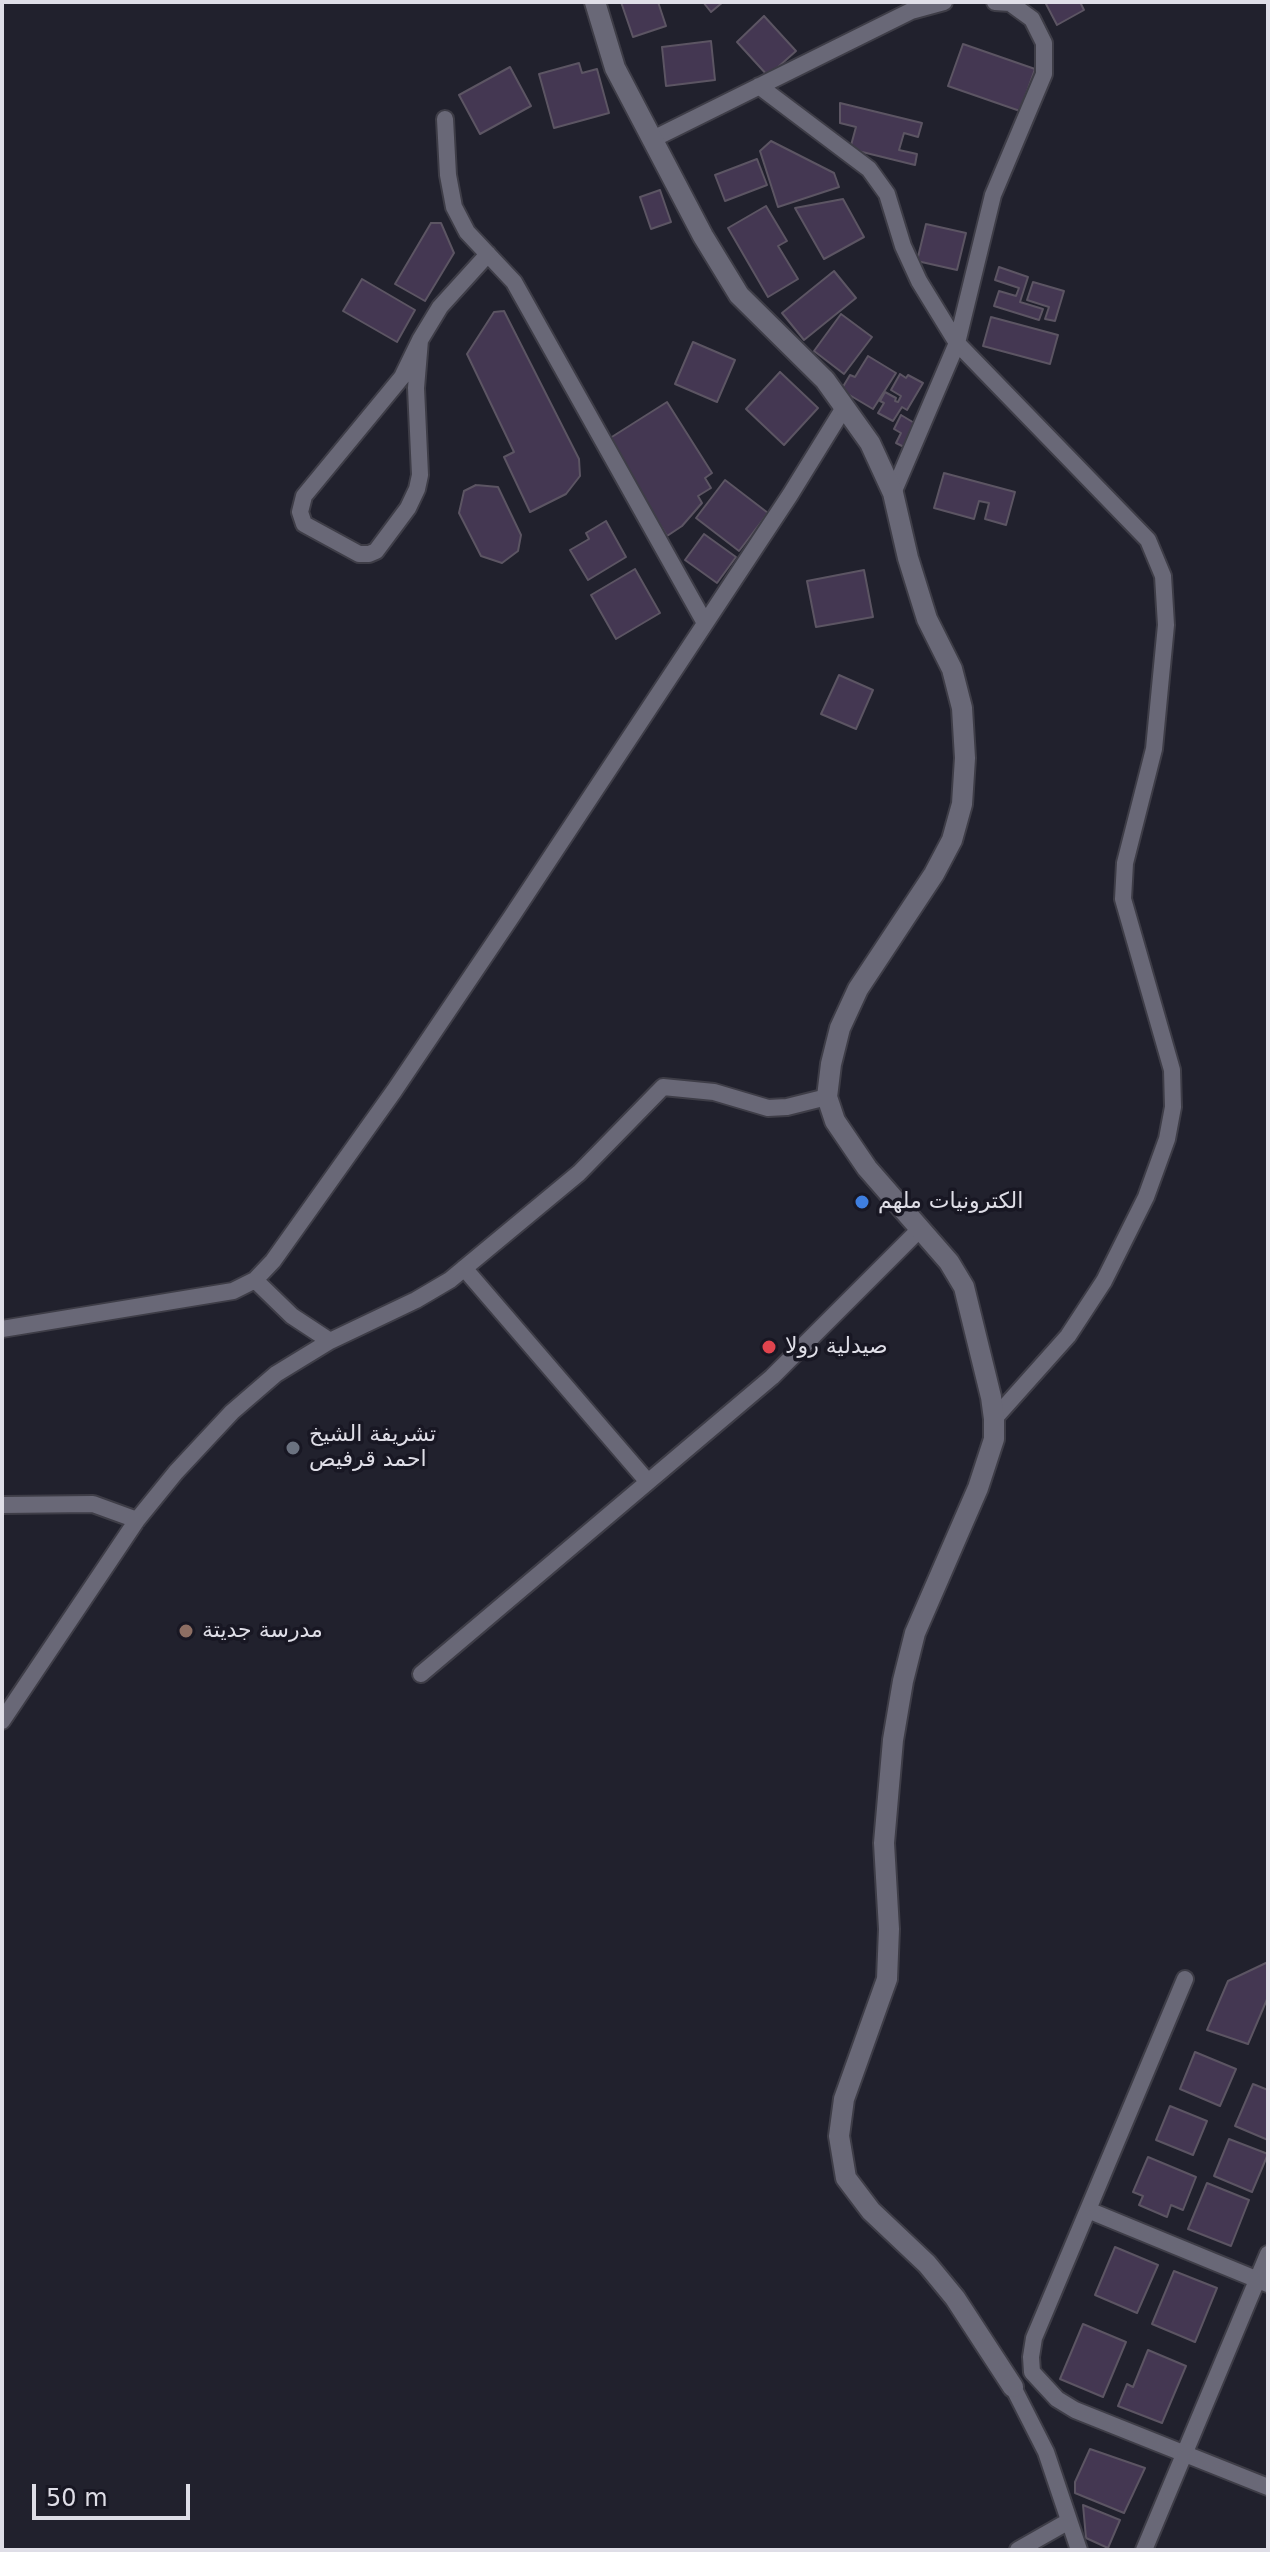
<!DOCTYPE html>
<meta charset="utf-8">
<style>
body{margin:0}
#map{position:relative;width:1270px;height:2552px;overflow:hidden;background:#21212d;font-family:"DejaVu Sans",sans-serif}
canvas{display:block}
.frame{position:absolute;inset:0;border:4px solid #dfdee7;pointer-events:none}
.scale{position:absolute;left:32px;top:2484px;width:158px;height:36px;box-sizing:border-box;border:4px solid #dfdee7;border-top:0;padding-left:10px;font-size:24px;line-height:28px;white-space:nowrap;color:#dfdee7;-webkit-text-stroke:6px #181723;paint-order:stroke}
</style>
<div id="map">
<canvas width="1270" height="2552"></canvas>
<div class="frame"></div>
<div class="scale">50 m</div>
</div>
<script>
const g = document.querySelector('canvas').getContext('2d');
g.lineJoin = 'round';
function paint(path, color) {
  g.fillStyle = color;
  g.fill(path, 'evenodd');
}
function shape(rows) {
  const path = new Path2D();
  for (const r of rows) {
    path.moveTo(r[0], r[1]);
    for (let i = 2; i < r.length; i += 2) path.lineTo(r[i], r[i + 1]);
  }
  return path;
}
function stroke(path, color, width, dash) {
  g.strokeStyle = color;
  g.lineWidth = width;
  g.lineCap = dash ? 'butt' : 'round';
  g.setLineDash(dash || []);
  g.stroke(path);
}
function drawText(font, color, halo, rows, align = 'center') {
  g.font = font + ' "DejaVu Sans",Cairo,sans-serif';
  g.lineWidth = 7;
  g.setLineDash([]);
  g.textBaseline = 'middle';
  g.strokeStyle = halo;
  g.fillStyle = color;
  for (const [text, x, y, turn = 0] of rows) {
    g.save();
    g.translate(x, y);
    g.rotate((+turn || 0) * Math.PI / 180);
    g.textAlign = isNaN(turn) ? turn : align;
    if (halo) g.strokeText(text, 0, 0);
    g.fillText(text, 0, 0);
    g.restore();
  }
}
const building = shape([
 [621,2,658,2,666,26,633,37,621,2],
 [703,2,723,2,711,12,703,2],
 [1045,2,1080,2,1084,10,1057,25,1045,2],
 [764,16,796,51,768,76,737,42,764,16],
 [711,41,715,80,666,86,662,47,711,41],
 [963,44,1035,69,1020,111,948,86,963,44],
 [579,63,582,73,597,69,609,113,554,128,539,74,579,63],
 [510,67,531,106,480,134,459,95,510,67],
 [840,103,922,123,918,137,904,133,899,150,917,154,915,165,850,149,856,127,840,123,840,103],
 [771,141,834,173,839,187,778,207,760,151,771,141],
 [757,159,767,185,725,201,715,175,757,159],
 [660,190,671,222,651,229,640,197,660,190],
 [843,199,864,237,824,259,795,208,843,199],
 [766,206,787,241,778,246,798,279,768,297,728,228,766,206],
 [431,223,441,223,454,253,425,301,395,284,431,223],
 [926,224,966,233,957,270,917,261,926,224],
 [999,267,1028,277,1020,302,1043,309,1039,320,994,306,999,291,1016,296,1019,288,995,280,999,267],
 [834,271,856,298,804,340,782,313,834,271],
 [362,279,415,310,397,342,343,311,362,279],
 [1033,282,1064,291,1055,321,1045,319,1049,307,1027,300,1033,282],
 [504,311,579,459,580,476,566,494,530,512,504,457,514,452,467,354,494,312,504,311],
 [841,314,872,337,844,374,814,351,841,314],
 [991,317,1058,335,1050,364,983,346,991,317],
 [693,342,735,360,717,402,675,384,693,342],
 [868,356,896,373,873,409,841,390,850,375,855,377,868,356],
 [780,372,818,408,784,445,746,409,780,372],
 [900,374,906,378,908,375,923,383,907,410,902,407,893,421,878,413,884,403,880,401,885,392,896,398,895,401,898,402,901,396,891,390,900,374],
 [667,402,712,473,705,478,711,488,698,496,702,503,682,526,667,536,607,440,667,402],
 [901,415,916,424,904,447,896,443,901,433,894,429,901,415],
 [944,473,1015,492,1006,525,985,519,989,503,979,501,974,519,934,508,944,473],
 [725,480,768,513,739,551,696,518,725,480],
 [476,485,498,487,521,535,518,551,502,563,481,556,459,513,464,491,476,485],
 [606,521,626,557,588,580,570,550,589,539,586,533,606,521],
 [704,534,736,557,717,583,685,560,704,534],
 [635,569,660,613,616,639,591,595,635,569],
 [864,570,873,617,816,627,807,581,864,570],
 [839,675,873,690,856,729,821,714,839,675],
 [1268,1962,1268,1997,1248,2044,1207,2030,1228,1981,1268,1962],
 [1195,2052,1236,2069,1220,2106,1180,2089,1195,2052],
 [1253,2084,1268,2090,1268,2140,1235,2126,1253,2084],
 [1170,2106,1207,2121,1193,2155,1156,2140,1170,2106],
 [1229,2139,1268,2154,1252,2192,1214,2176,1229,2139],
 [1148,2157,1196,2177,1183,2210,1171,2205,1167,2217,1139,2205,1143,2196,1133,2192,1148,2157],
 [1207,2183,1249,2200,1231,2246,1188,2229,1207,2183],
 [1115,2247,1158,2265,1137,2313,1095,2295,1115,2247],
 [1174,2271,1217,2288,1195,2342,1152,2324,1174,2271],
 [1083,2324,1126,2342,1103,2397,1060,2379,1083,2324],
 [1148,2350,1186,2366,1162,2423,1118,2406,1127,2384,1133,2387,1148,2350],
 [1090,2449,1145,2468,1124,2513,1075,2493,1075,2482,1090,2449],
 [1083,2505,1120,2520,1108,2548,1086,2538,1083,2505]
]);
paint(building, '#443752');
stroke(building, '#5c5563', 2);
const minor = shape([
 [759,86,869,169,887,194,903,246,919,281,957,343,1148,540,1163,576,1166,625,1154,749,1125,863,1123,899,1172,1070,1173,1107,1167,1139,1146,1197,1104,1281,1068,1336,994,1419],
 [445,119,448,175,454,207,467,232,514,282,705,623],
 [653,139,911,11,944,2],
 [420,340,416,388,420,475,417,489,408,508,376,551,369,554,359,554,304,524,300,512,304,496,402,377,420,340,440,307,488,254],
 [893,493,957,343,993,195,1044,74,1044,43,1032,19,1010,3,995,2],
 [464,1268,648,1482],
 [2,1329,233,1291,255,1280,273,1261,394,1091,512,916,790,495,845,406],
 [330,1341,416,1300,450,1280,579,1173,663,1087,714,1092,768,1108,787,1107,827,1097],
 [2,1505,93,1504,137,1520],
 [421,1674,772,1377,920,1229],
 [2,1721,137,1520,176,1472,232,1412,276,1374,330,1341,292,1316,255,1280],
 [1185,1979,1034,2338,1031,2357,1032,2372,1057,2399,1075,2410,1268,2487],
 [1088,2210,1268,2284],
 [1013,2387,1046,2452,1079,2550],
 [1018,2550,1069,2521],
 [1144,2550,1268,2254]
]);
const tertiary = shape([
 [595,2,615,68,703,236,739,295,825,380,870,443,893,493,908,558,927,619,952,669,962,708,965,758,962,804,952,840,934,874,858,989,840,1028,831,1064,827,1097,835,1121,867,1168,949,1262,964,1287,991,1397,994,1419,994,1439,978,1488,915,1633,903,1681,893,1740,884,1843,889,1929,887,1979,844,2099,839,2136,846,2178,871,2211,927,2264,955,2298,1013,2387]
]);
stroke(minor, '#3e3d47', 20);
stroke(tertiary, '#3e3d47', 24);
stroke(minor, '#696877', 16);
stroke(tertiary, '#696877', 20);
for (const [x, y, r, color] of [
 [862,1202,8,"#3f7fe0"],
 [769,1347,8,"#e0444e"],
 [293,1448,8,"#6b7280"],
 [186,1631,8,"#8d6e63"]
]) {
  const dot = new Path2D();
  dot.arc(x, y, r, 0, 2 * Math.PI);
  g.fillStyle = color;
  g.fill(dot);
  stroke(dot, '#181723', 3);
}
drawText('22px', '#dfdee7', '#181723', [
 ["الكترونيات ملهم",878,1202],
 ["صيدلية رولا",785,1347],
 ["تشريفة الشيخ",309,1435],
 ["احمد قرفيص",309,1460],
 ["مدرسة جديتة",202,1631]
], 'left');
</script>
